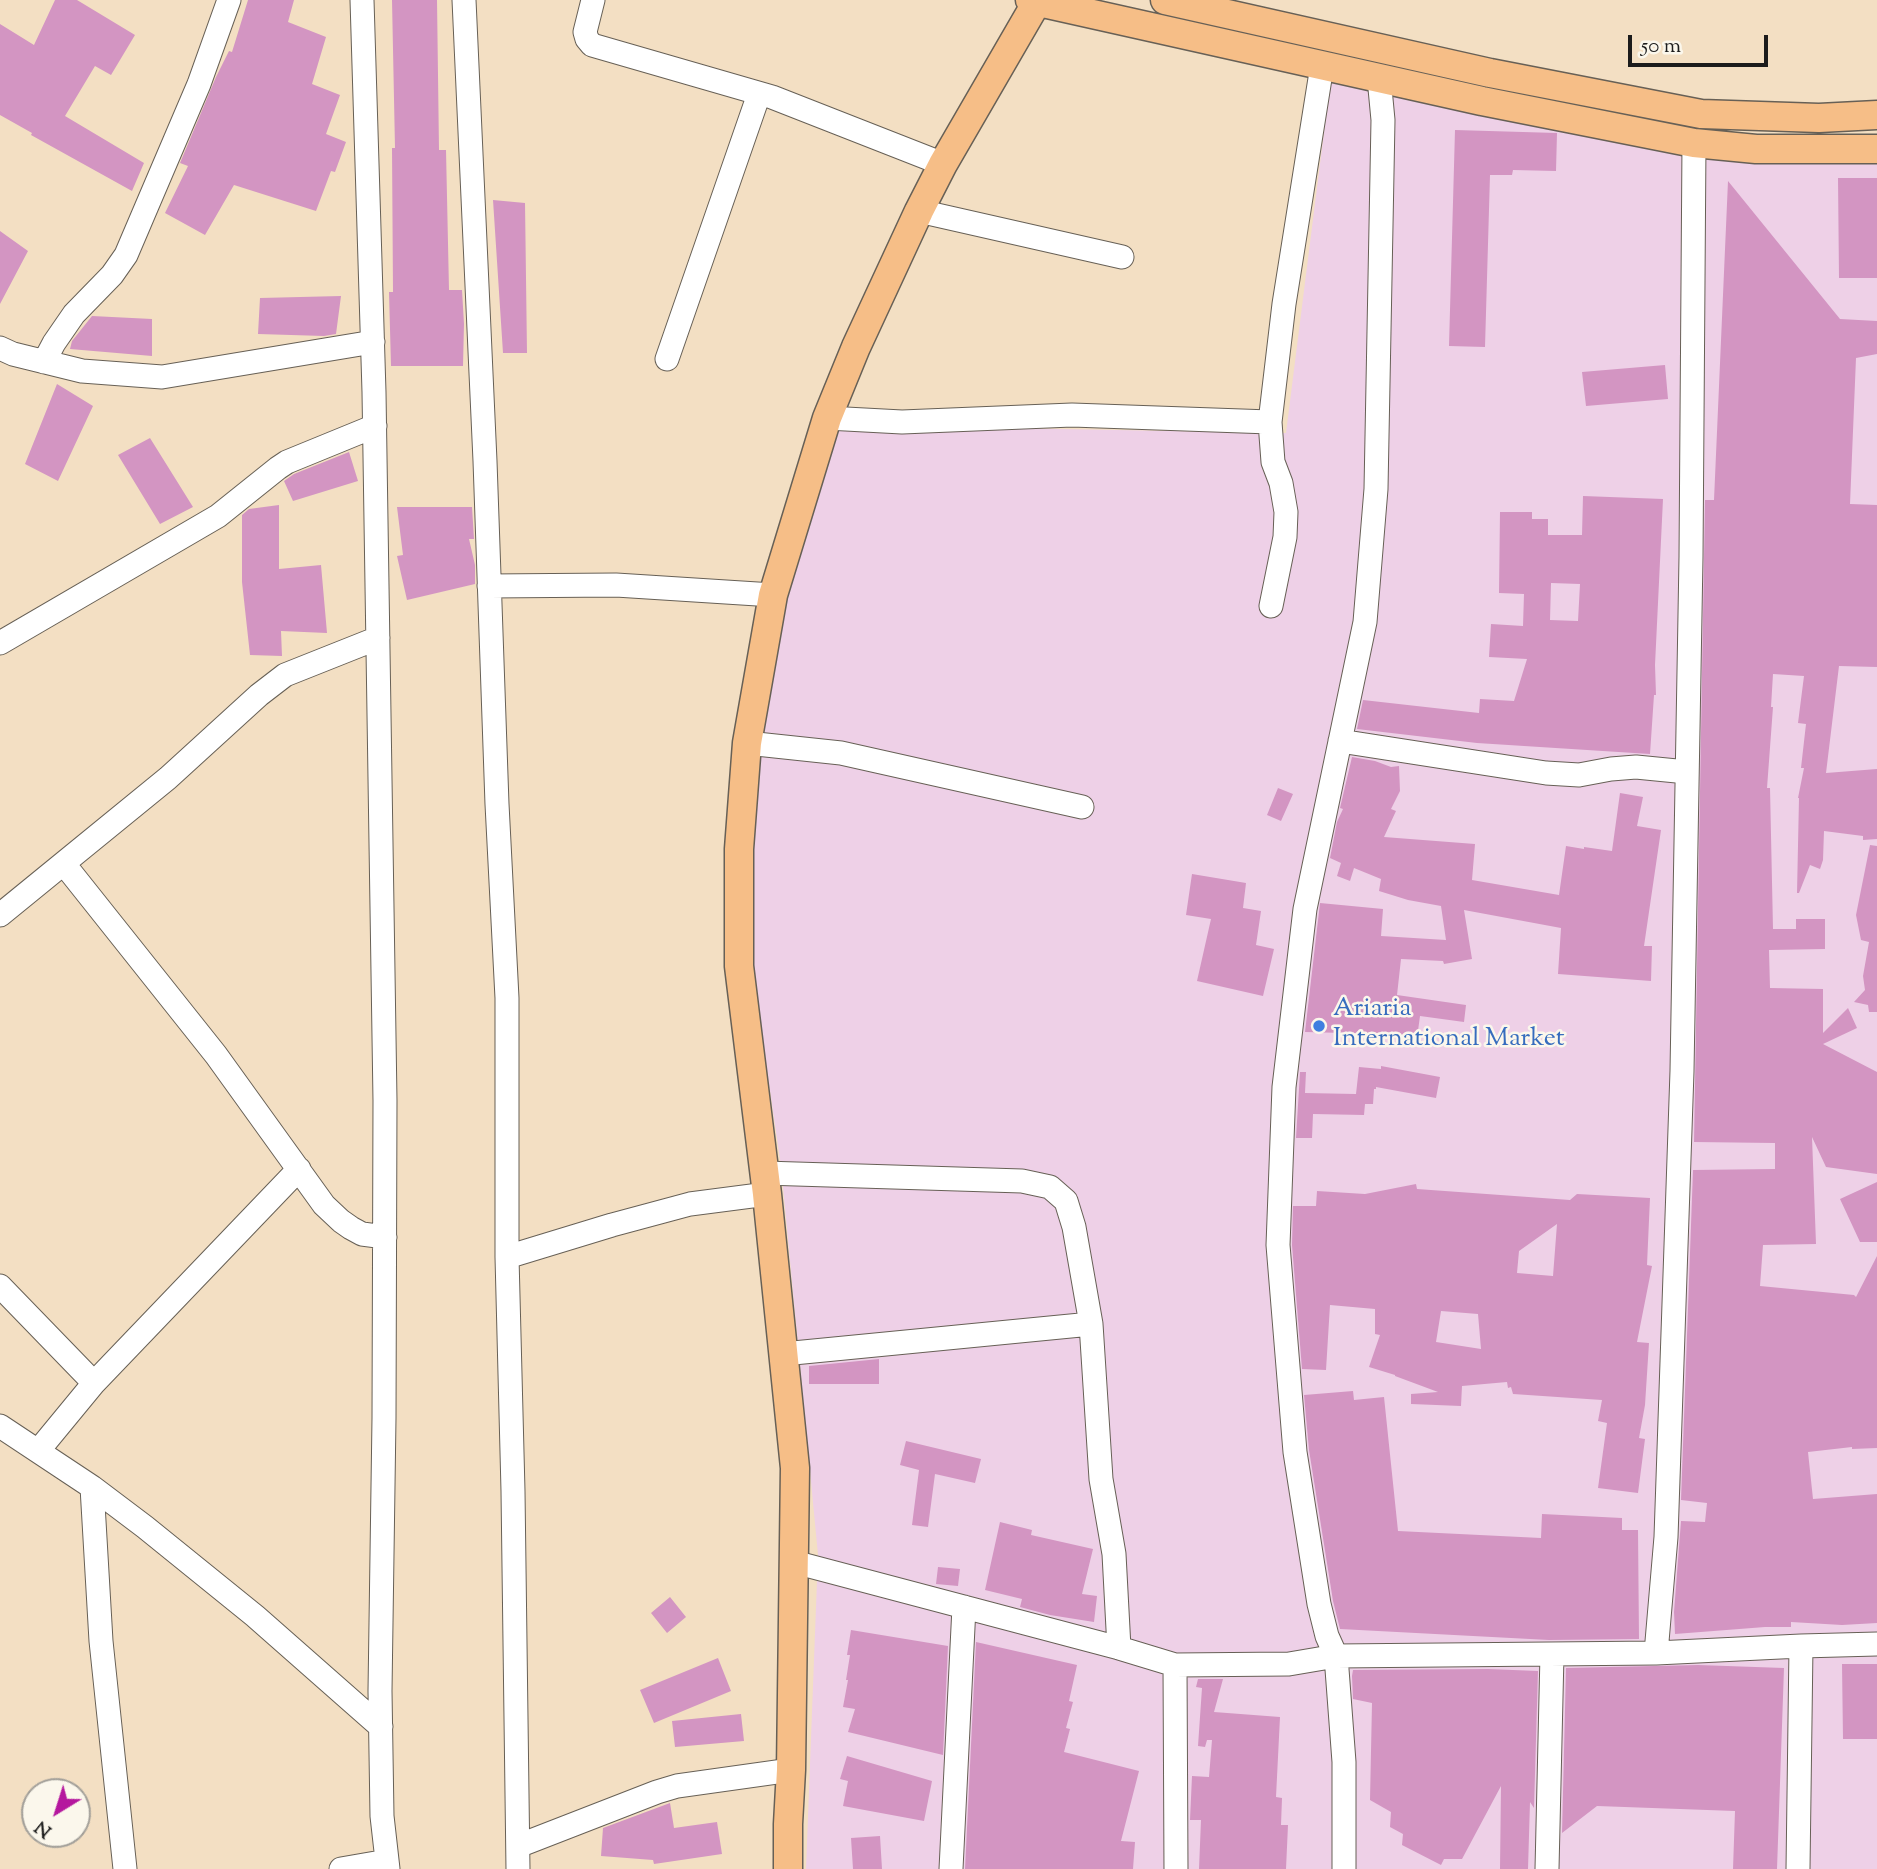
<!DOCTYPE html>
<style>
body{margin:0}
#map{position:relative;width:1877px;height:1869px;overflow:hidden;background:#f3dfc3;font-family:"Sorts Mill Goudy",serif}
canvas{display:block}
.north{position:absolute;left:21px;top:1778px;width:70px;height:70px;box-sizing:border-box;background:#fbf7ec;border:2px solid #a29f99;border-radius:50%;rotate:218deg;font-size:19px;font-weight:700;line-height:28px;text-align:center;color:#1c1c1c}
.north::after{content:'';display:block;margin:auto;width:24px;height:32px;background:#b5179e;clip-path:polygon(50% 0,100% 100%,50% 72%,0 100%)}
.scale{position:absolute;left:1628px;top:35px;width:140px;height:32px;box-sizing:border-box;border:4px solid #1c1c1c;border-top:0;padding-left:9px;font-size:21px;line-height:24px;white-space:nowrap;color:#1c1c1c;-webkit-text-stroke:5px #fbf7ec;paint-order:stroke}
</style>
<div id="map">
<canvas width="1877" height="1869"></canvas>
<div class="north">N</div>
<div class="scale">50 m</div>
</div>
<script>
const g = document.querySelector('canvas').getContext('2d');
g.lineJoin = 'round';
function paint(path, color) {
  g.fillStyle = color;
  g.fill(path, 'evenodd');
}
function shape(rows) {
  const path = new Path2D();
  for (const r of rows) {
    path.moveTo(r[0], r[1]);
    for (let i = 2; i < r.length; i += 2) path.lineTo(r[i], r[i + 1]);
  }
  return path;
}
function stroke(path, color, width, dash) {
  g.strokeStyle = color;
  g.lineWidth = width;
  g.lineCap = dash ? 'butt' : 'round';
  g.setLineDash(dash || []);
  g.stroke(path);
}
function drawText(font, color, halo, rows, align = 'center') {
  g.font = font + ' "Sorts Mill Goudy",serif';
  g.lineWidth = 5;
  g.setLineDash([]);
  g.textBaseline = 'middle';
  g.strokeStyle = halo;
  g.fillStyle = color;
  for (const [text, x, y, turn = 0] of rows) {
    g.save();
    g.translate(x, y);
    g.rotate((+turn || 0) * Math.PI / 180);
    g.textAlign = isNaN(turn) ? turn : align;
    if (halo) g.strokeText(text, 0, 0);
    g.fillText(text, 0, 0);
    g.restore();
  }
}
paint(shape([
 [1333,61,1790,144,1877,145,1877,1869,806,1869,818,1555,781,1166,740,886,761,662,835,425,1286,433]
]), '#eed0e7');
paint(shape([
 [55,0,77,0,135,35,111,75,95,66,65,116,144,163,132,191,31,135,32,133,0,115,0,24,34,45],
 [248,0,294,0,288,22,326,37,312,84,340,95,326,134,346,142,335,172,331,171,316,211,234,185,205,235,165,213,188,166,180,163,216,77,229,51,232,52],
 [392,0,437,0,439,150,446,150,449,290,462,290,464,324,463,366,391,366,389,292,393,292,392,148,395,148],
 [1455,130,1557,133,1556,171,1513,170,1512,175,1490,175,1485,347,1449,346],
 [1838,178,1877,178,1877,278,1839,278],
 [1728,181,1840,319,1877,321,1877,354,1856,358,1850,504,1877,505,1877,667,1839,666,1826,773,1877,769,1877,839,1863,840,1863,836,1824,831,1823,860,1820,869,1810,865,1799,893,1797,893,1799,798,1798,798,1804,768,1801,768,1806,724,1798,723,1804,676,1773,674,1771,707,1773,707,1767,788,1770,788,1773,929,1796,929,1796,919,1825,919,1825,949,1769,950,1770,988,1823,989,1823,1033,1848,1008,1857,1028,1823,1044,1877,1072,1877,1174,1826,1167,1812,1137,1816,1244,1763,1245,1760,1286,1854,1295,1856,1297,1877,1256,1877,1448,1852,1449,1852,1447,1808,1452,1813,1499,1877,1494,1877,1623,1842,1625,1791,1622,1791,1627,1765,1627,1675,1634,1674,1612,1681,1521,1705,1522,1707,1503,1681,1500,1693,1170,1775,1169,1775,1143,1694,1142,1705,500,1714,500],
 [493,200,525,203,527,353,503,353],
 [0,231,28,251,0,304],
 [341,296,336,334,324,336,258,334,260,298],
 [92,316,152,319,152,356,70,349,72,341],
 [1665,365,1668,399,1586,406,1582,372],
 [57,384,93,406,58,481,25,464],
 [150,438,193,507,160,524,118,455],
 [349,452,358,481,293,501,284,481,294,474],
 [1583,496,1663,499,1655,665,1656,695,1654,695,1650,754,1477,743,1357,729,1363,700,1479,713,1480,699,1514,701,1527,659,1489,657,1491,624,1523,626,1524,594,1499,593,1500,512,1532,512,1532,519,1548,519,1548,535,1582,535],
 [1551,583,1580,584,1578,621,1550,620],
 [279,505,279,569,321,565,327,633,281,631,282,656,250,655,242,582,242,515,249,509],
 [397,507,472,507,474,539,469,539,475,565,475,584,407,600,397,556,403,555],
 [1352,757,1375,761,1391,767,1399,766,1400,791,1391,809,1396,811,1384,837,1475,844,1472,880,1559,895,1566,846,1584,849,1584,847,1612,851,1620,793,1643,797,1637,826,1661,830,1644,946,1652,946,1651,981,1558,974,1561,928,1464,910,1472,959,1444,964,1443,961,1401,959,1397,995,1466,1005,1464,1022,1420,1016,1417,1038,1384,1034,1305,1032,1320,903,1383,909,1381,936,1446,940,1441,906,1408,900,1379,891,1381,879,1354,868,1350,881,1337,876,1341,863,1330,858,1337,822,1343,809,1340,808],
 [1278,788,1293,794,1281,821,1267,815],
 [1870,845,1877,846,1877,1012,1869,1012,1868,1005,1854,1002,1865,990,1863,976,1869,942,1861,940,1856,915],
 [1192,874,1246,883,1243,908,1261,911,1256,945,1274,949,1263,996,1197,981,1211,919,1186,915],
 [1381,1066,1440,1077,1436,1098,1376,1087,1376,1089,1374,1089,1373,1104,1365,1104,1364,1115,1313,1114,1312,1138,1296,1138,1300,1072,1306,1072,1305,1093,1356,1094,1359,1067,1381,1069],
 [1877,1182,1877,1242,1860,1242,1840,1199],
 [1416,1184,1417,1189,1570,1200,1577,1194,1650,1198,1647,1265,1652,1266,1637,1342,1649,1343,1645,1405,1639,1438,1645,1439,1638,1493,1598,1488,1607,1423,1598,1421,1602,1400,1513,1394,1511,1387,1508,1388,1507,1382,1462,1386,1461,1406,1411,1404,1411,1394,1438,1392,1395,1376,1395,1375,1369,1367,1380,1335,1375,1334,1375,1309,1330,1305,1326,1370,1302,1369,1292,1245,1293,1206,1316,1206,1317,1191,1365,1194],
 [1557,1224,1553,1276,1517,1273,1519,1251],
 [1441,1311,1478,1314,1481,1349,1436,1342],
 [879,1359,879,1384,809,1384,809,1366],
 [1353,1391,1354,1400,1384,1397,1398,1531,1541,1538,1542,1514,1622,1518,1622,1530,1638,1530,1639,1639,1549,1640,1340,1629,1333,1601,1309,1450,1304,1395],
 [906,1441,981,1459,975,1483,935,1474,928,1527,912,1525,919,1470,900,1465],
 [1000,1522,1032,1530,1031,1535,1093,1549,1082,1594,1097,1596,1094,1622,1050,1615,1020,1607,1022,1599,985,1590],
 [938,1567,960,1569,958,1586,936,1584],
 [670,1597,686,1617,667,1633,651,1613],
 [851,1630,948,1646,943,1755,848,1732,855,1709,843,1707,848,1680,846,1680,850,1655,847,1655],
 [976,1642,1077,1665,1069,1701,1073,1702,1066,1728,1070,1729,1064,1752,1139,1771,1121,1841,1135,1842,1133,1869,965,1869],
 [718,1658,731,1691,654,1723,640,1690],
 [1842,1664,1877,1664,1877,1739,1843,1739],
 [1698,1665,1784,1668,1777,1869,1733,1869,1735,1811,1597,1806,1562,1833,1566,1668],
 [1488,1669,1538,1671,1534,1808,1530,1802,1528,1869,1500,1869,1501,1786,1462,1859,1444,1859,1441,1865,1402,1845,1403,1834,1390,1827,1391,1812,1370,1800,1372,1703,1353,1699,1352,1676,1353,1670],
 [1198,1679,1223,1679,1214,1712,1280,1717,1276,1797,1282,1798,1281,1825,1288,1825,1286,1869,1199,1869,1201,1820,1190,1820,1192,1776,1209,1777,1212,1740,1207,1740,1205,1747,1198,1746,1202,1688,1196,1687],
 [741,1714,744,1741,675,1747,672,1721],
 [847,1756,932,1781,924,1821,843,1806,848,1781,840,1779],
 [670,1803,674,1828,717,1822,722,1854,654,1864,653,1860,601,1856,603,1828],
 [880,1836,882,1869,853,1869,851,1838]
]), '#d395c2');
const minor = shape([
 [362,0,374,392,385,1100,384,1418,380,1691,382,1816,388,1869],
 [464,0,485,461,497,804,507,998,507,1257,513,1491,518,1869],
 [593,0,585,32,587,39,592,45,772,97,943,164],
 [919,211,1122,257],
 [0,348,13,354,82,371,162,377,373,342],
 [667,359,759,94],
 [44,362,54,343,74,314,112,275,126,255,199,84,229,0],
 [827,418,902,422,1072,415,1270,422],
 [489,586,616,585,773,595],
 [1271,606,1285,537,1286,512,1281,483,1273,462,1270,422,1284,304,1322,66],
 [0,643,218,516,278,468,287,462,375,426],
 [1340,741,1546,773,1579,775,1611,769,1636,767,1687,772],
 [747,743,841,753,1082,807],
 [64,864,216,1055,324,1205,341,1221,351,1228,362,1234,385,1237],
 [0,915,168,778,259,695,285,675,378,638],
 [764,1173,1022,1181,1050,1187,1066,1201,1074,1227,1091,1324,1101,1479,1114,1554,1119,1648],
 [507,1257,612,1225,690,1204,767,1194],
 [0,1286,94,1383],
 [783,1354,1091,1324],
 [0,1426,92,1487,145,1527,255,1616,381,1727],
 [38,1451,94,1383,299,1169],
 [92,1487,101,1641,125,1869],
 [794,1562,1119,1648,1175,1665,1289,1664,1336,1656,1656,1653,1801,1646,1877,1644],
 [1656,1653,1666,1537,1682,1071,1691,557,1694,143],
 [1175,1665,1176,1869],
 [518,1846,657,1792,677,1786,791,1770],
 [341,1869,387,1861],
 [951,1869,964,1607],
 [1344,1869,1344,1762,1336,1656,1327,1636,1319,1604,1295,1452,1278,1245,1284,1087,1305,909,1365,622,1376,489,1383,120,1379,78],
 [1547,1869,1552,1654],
 [1798,1869,1801,1646]
]);
const major = shape([
 [1030,0,1482,101,1694,143,1756,149,1877,149],
 [1165,0,1490,73,1701,114,1819,118,1877,115],
 [788,1869,788,1824,791,1770,795,1468,767,1194,739,966,739,849,747,743,773,595,827,418,856,347,919,211,943,164,1038,0]
]);
stroke(minor, '#676056', 25);
stroke(major, '#676056', 31);
stroke(minor, '#fff', 23);
stroke(major, '#f6be87', 28);
for (const [x, y, r, color] of [
 [1319,1026,7,"#3f7fe0"]
]) {
  const dot = new Path2D();
  dot.arc(x, y, r, 0, 2 * Math.PI);
  g.fillStyle = color;
  g.fill(dot);
  stroke(dot, '#fbf7ec', 2.5);
}
drawText('26px', '#366cbe', '#fbf7ec', [
 ["Ariaria",1333,1011],
 ["International Market",1333,1041]
], 'left');
</script>
